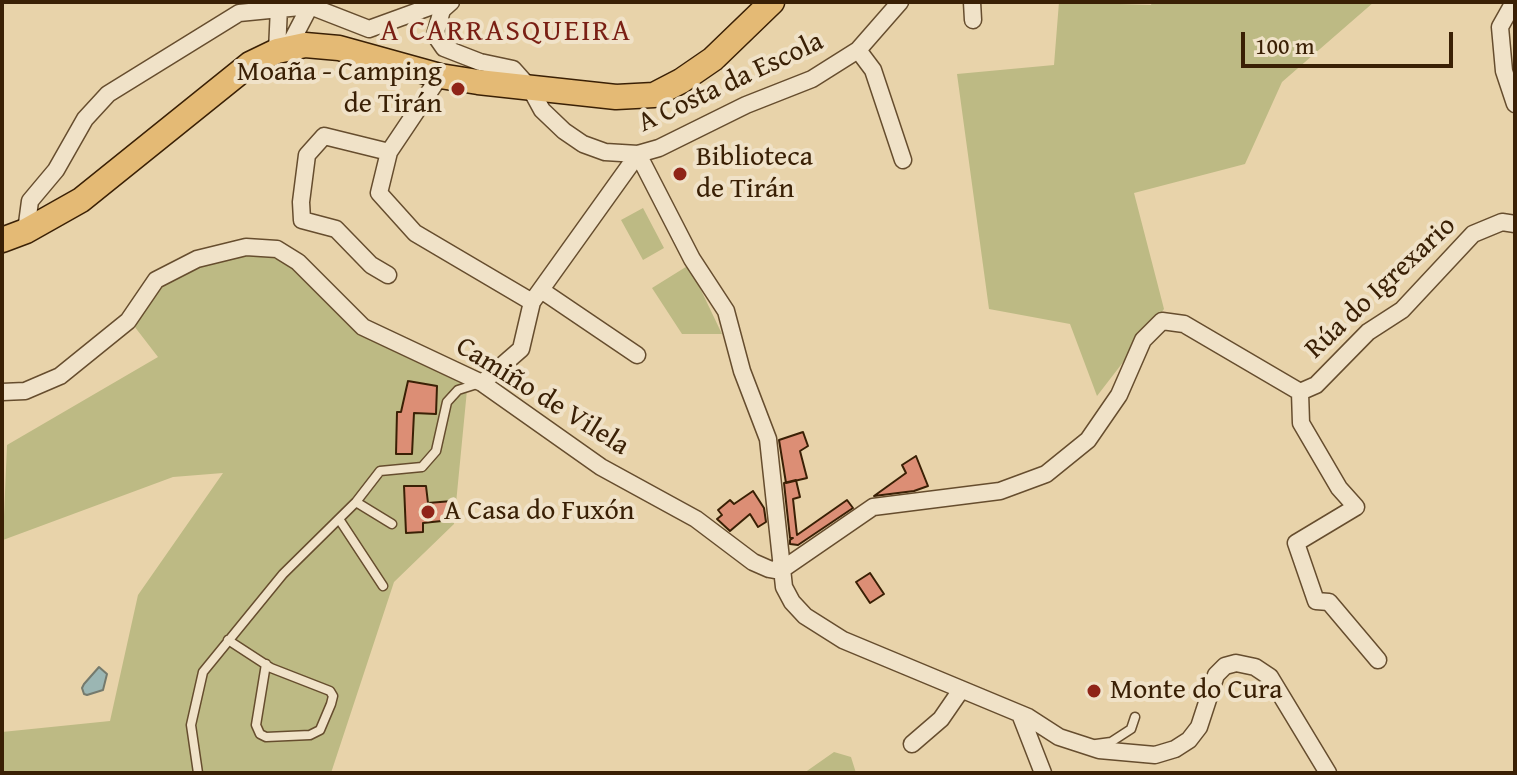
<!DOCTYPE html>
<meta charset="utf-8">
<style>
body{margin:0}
#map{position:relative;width:1517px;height:775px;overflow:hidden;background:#e8d3aa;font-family:"Gentium Book Plus",serif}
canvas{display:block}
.frame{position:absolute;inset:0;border:4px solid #3a2005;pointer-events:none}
.scale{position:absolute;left:1241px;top:32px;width:212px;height:36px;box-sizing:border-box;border:4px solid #3a2005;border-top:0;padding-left:10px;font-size:24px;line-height:28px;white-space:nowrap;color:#3a2005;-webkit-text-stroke:6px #f0e2c8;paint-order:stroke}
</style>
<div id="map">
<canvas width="1517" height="775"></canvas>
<div class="frame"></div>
<div class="scale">100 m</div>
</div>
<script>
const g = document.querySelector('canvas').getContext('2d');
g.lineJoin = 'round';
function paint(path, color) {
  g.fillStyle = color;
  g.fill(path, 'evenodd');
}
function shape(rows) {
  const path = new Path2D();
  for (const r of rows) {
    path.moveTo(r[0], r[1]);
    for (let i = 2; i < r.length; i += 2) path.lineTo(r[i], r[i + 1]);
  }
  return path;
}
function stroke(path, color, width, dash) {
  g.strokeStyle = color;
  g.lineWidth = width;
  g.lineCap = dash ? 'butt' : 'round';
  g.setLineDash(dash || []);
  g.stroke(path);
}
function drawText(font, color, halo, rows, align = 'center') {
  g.font = font + ' "Gentium Book Plus",serif';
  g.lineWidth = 8;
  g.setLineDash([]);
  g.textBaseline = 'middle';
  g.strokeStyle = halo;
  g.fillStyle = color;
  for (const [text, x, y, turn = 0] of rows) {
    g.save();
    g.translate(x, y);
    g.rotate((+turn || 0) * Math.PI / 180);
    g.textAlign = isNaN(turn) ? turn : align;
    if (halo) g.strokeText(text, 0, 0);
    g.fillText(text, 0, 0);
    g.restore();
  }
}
paint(shape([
 [1059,2,1151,5,1152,2,1374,2,1282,82,1245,164,1134,193,1164,309,1097,396,1070,324,989,309,957,74,1054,65],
 [643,208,664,248,643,260,621,220],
 [272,251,294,263,383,344,464,385,467,390,454,524,394,582,331,773,2,773,2,732,110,721,138,595,223,473,173,477,3,540,7,445,158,357,131,322,161,282,199,263,238,252],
 [689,265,722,334,682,334,652,288],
 [834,752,851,757,856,773,804,773]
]), '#bdba84');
const water = shape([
 [99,667,107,674,103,690,87,695,84,694,82,688,84,684,99,667]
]);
paint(water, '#9bb6b3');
stroke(water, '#747a6d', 2);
const building = shape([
 [408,381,437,386,436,414,414,413,412,454,396,454,397,412,401,412,408,381],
 [803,432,808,446,800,451,807,478,786,483,779,440,803,432],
 [916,456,928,486,914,491,874,496,906,473,902,465,916,456],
 [796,480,800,497,793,499,797,535,847,500,853,508,798,545,790,544,790,540,793,538,790,538,784,483,796,480],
 [404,486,426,486,428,503,452,501,451,520,423,523,423,532,406,533,404,486],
 [753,491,764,508,766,522,758,527,750,514,730,531,717,519,722,515,718,510,730,500,734,504,753,491],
 [870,573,884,594,870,603,856,582,870,573]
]);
paint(building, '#dc8e75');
stroke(building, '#3a2005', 2);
const service = shape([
 [356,502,392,524],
 [339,519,383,586],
 [228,640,271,668,330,691,333,696,331,704,320,730,310,735,266,737,260,734,256,725,266,664],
 [1096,744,1111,742,1131,729,1135,717],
 [198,773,191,725,203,672,283,574,356,502,380,471,422,467,436,451,447,402,458,390,477,384]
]);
const minor = shape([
 [451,2,442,10,435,35,444,48,480,62,513,69,530,88,542,110,564,131,583,144,605,152,638,154,659,148,746,105,812,79,858,50,873,70,903,160],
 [972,2,973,20],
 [1514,2,1500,27,1504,71,1515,104],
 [288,48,310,6],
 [858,50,900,2],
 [277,51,279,7],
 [440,76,389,152,379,193,415,233,532,302,521,349,482,383],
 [26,231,30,201,56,170,85,119,108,94,239,13,310,6,369,29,435,5,442,10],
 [388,275,371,265,336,229,302,220,301,202,307,155,324,136,389,152],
 [541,290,637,355],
 [532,302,638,154,692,259,726,311,742,371,768,439,784,587,792,602,805,616,843,640,1028,717,1059,737,1099,750,1155,755,1175,749,1189,740,1199,727,1216,675,1225,666,1236,663,1255,667,1270,677,1328,773],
 [2,392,25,391,60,376,128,321,156,280,197,259,246,247,277,249,298,262,363,327,482,383,601,467,696,519,753,562,769,569,780,571],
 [1300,392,1301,423,1339,488,1356,507,1296,543,1316,601,1329,602,1378,660],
 [780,571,873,507,1000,491,1046,474,1088,440,1119,395,1143,340,1162,321,1184,324,1300,392,1316,385,1368,332,1402,310,1473,234,1502,222,1515,224],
 [1020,714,1043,773],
 [912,744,941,719,961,690]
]);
const primary = shape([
 [2,240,26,231,81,200,250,64,277,51,305,45,339,48,440,76,478,82,616,97,654,95,681,81,713,59,772,2]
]);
stroke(service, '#664d2e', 11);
stroke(minor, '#664d2e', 19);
stroke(primary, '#3a2005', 27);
stroke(service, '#f0e2c8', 8);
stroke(minor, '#f0e2c8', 16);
stroke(primary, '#e4ba75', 24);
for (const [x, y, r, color] of [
 [458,89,8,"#8f2418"],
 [680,174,8,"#8f2418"],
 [428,512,8,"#8f2418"],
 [1094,691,8,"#8f2418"]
]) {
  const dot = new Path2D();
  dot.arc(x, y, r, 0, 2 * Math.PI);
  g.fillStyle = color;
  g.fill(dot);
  stroke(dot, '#f0e2c8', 3);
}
drawText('28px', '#3a2005', '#f0e2c8', [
 ["Moaña - Camping",442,73,"right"],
 ["de Tirán",442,105,"right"],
 ["Biblioteca",696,158],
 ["de Tirán",696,190],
 ["A Casa do Fuxón",444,512],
 ["Monte do Cura",1110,691]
], 'left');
drawText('28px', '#3a2005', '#f0e2c8', [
 ["A Costa da Escola",731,83,-25],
 ["Rúa do Igrexario",1381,288,-43],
 ["Camiño de Vilela",542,397,32]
]);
g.letterSpacing = '2px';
drawText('30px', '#7a1f14', '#f0e2c8', [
 ["A CARRASQUEIRA",506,32]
]);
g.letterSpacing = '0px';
</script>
